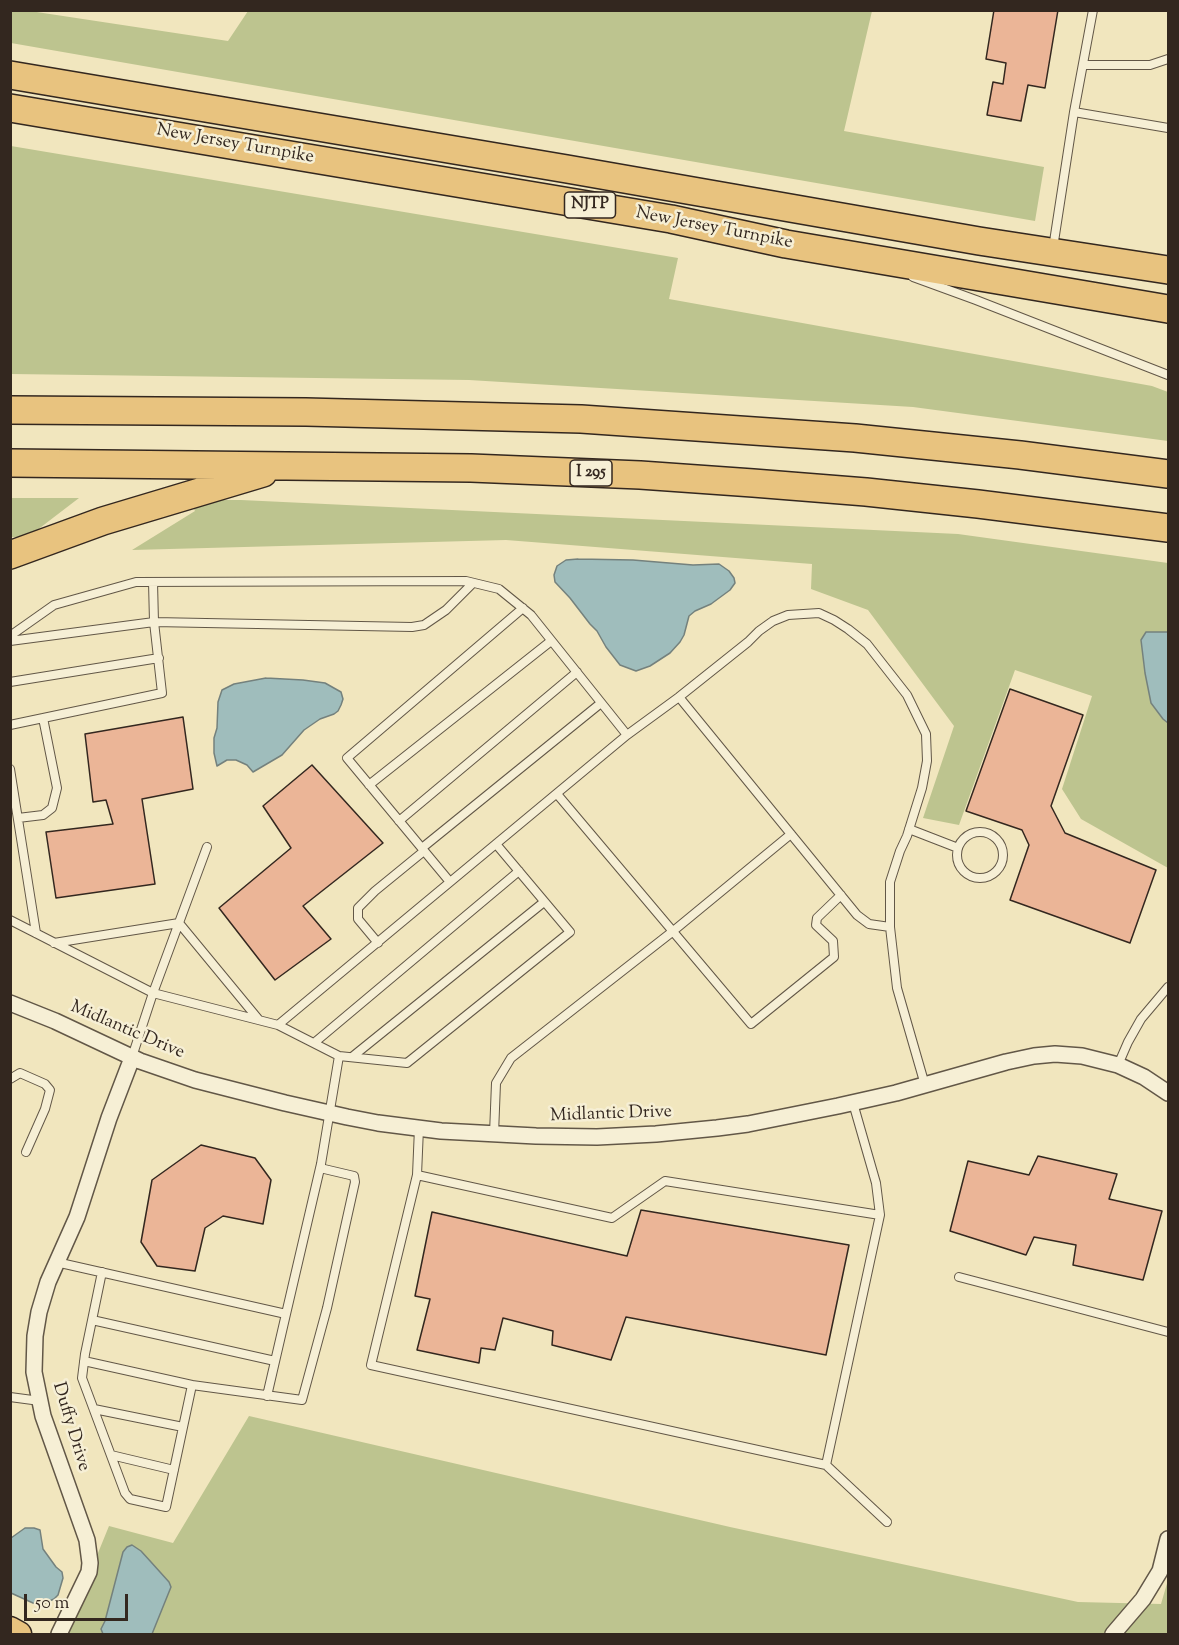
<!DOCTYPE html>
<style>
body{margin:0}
#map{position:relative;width:1179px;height:1645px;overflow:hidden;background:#f1e6be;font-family:"Sorts Mill Goudy",serif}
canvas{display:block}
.frame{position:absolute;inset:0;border:12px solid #33271f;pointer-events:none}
.scale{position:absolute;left:24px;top:1594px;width:104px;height:27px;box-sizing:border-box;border:3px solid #33271f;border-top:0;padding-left:8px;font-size:18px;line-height:21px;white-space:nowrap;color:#33271f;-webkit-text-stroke:4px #f6efd5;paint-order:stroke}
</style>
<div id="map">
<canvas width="1179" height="1645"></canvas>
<div class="frame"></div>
<div class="scale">50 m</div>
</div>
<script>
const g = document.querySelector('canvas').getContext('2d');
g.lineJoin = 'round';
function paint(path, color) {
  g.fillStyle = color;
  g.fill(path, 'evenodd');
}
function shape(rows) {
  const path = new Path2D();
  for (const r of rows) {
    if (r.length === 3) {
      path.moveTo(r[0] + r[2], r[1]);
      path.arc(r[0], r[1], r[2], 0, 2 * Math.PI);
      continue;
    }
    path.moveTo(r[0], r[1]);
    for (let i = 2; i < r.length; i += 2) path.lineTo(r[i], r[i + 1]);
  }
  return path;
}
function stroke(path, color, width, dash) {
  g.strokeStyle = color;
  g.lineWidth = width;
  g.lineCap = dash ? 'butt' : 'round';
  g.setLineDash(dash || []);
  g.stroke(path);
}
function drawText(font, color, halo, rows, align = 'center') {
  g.font = font + ' "Sorts Mill Goudy",serif';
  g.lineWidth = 5;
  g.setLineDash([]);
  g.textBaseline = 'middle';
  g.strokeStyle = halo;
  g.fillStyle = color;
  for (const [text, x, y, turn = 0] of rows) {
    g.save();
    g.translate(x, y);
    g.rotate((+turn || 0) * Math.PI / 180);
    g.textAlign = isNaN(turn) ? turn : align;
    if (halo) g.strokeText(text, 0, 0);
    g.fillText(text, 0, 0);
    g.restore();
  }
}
paint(shape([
 [248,11,872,11,844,131,1044,167,1035,221,11,43,11,11,30,11,228,41],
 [11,146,678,258,669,299,1152,386,1168,392,1168,441,913,407,469,380,11,374],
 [11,498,79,498,28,537,11,537],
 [189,500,241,500,958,534,1168,563,1168,632,1146,632,1141,641,1145,673,1151,703,1163,719,1168,723,1168,868,1081,819,1062,789,1092,696,1015,670,959,825,923,818,954,726,868,610,811,589,812,564,506,540,132,550,195,511],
 [249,1416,730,1527,1078,1602,1161,1604,1168,1580,1168,1634,65,1634,109,1526,173,1543]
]), '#bdc48f');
const water = shape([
 [578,559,633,560,693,565,719,564,729,571,734,578,735,583,730,590,711,604,695,611,689,616,684,635,680,642,670,653,650,666,636,671,620,665,606,647,597,631,590,624,570,598,555,582,554,575,557,566,566,560,578,559],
 [1146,632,1168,632,1168,723,1163,719,1151,703,1145,673,1141,640,1146,632],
 [266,678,303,680,325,683,341,692,343,699,341,705,338,711,334,714,320,719,304,730,282,755,253,772,247,765,236,760,227,760,217,766,214,753,214,738,217,728,218,702,222,690,234,684,266,678],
 [25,1528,34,1528,40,1530,43,1549,56,1567,62,1572,63,1578,58,1595,54,1599,40,1605,33,1603,11,1593,11,1538,25,1528],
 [132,1545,141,1551,151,1562,169,1582,171,1587,152,1634,103,1634,101,1629,105,1621,123,1552,127,1547,132,1545]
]);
paint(water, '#9fbdbc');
stroke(water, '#74817d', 1.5);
const building = shape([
 [994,10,1058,10,1045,88,1028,85,1021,121,987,115,993,82,1003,84,1006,63,986,59,994,10],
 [1010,689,1083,715,1051,806,1065,833,1156,870,1130,943,1010,900,1029,845,1022,830,966,811,1010,689],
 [183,717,193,789,142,799,155,884,56,898,46,832,113,824,106,800,93,802,85,734,183,717],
 [312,765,383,843,303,906,331,939,275,980,219,908,291,848,263,806,312,765],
 [201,1145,255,1158,271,1180,263,1224,223,1216,205,1228,195,1271,157,1266,141,1242,152,1180,201,1145],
 [1038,1156,1117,1174,1109,1199,1162,1211,1143,1280,1073,1265,1076,1245,1034,1237,1026,1255,950,1231,968,1161,1029,1175,1038,1156],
 [641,1210,849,1245,826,1355,626,1317,611,1360,552,1345,553,1331,503,1318,495,1350,481,1348,479,1363,417,1350,430,1299,415,1296,432,1212,627,1256,641,1210]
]);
paint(building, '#ebb597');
stroke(building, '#33271f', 1.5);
const service = shape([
 [1083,65,1150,65,1168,59],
 [1074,112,1168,128],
 [1053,248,1074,112,1093,10],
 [913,277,976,300,1168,375],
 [10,636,54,605,136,582,466,581,499,589,531,615,627,735],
 [10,641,154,622,412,627,424,625,446,610,473,583],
 [10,682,159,658],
 [679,697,857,915,869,924,890,927],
 [10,725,162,693,154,622,153,582],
 [10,769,36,933],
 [369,785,551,641],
 [557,794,751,1024,834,957,833,941,816,925,817,918,841,895],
 [18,818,43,815,52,808,57,788,43,718],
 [399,821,577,672],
 [909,829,958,848],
 [980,855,23],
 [422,848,601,703],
 [450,882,347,758,523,608],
 [10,920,153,993,278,1025,339,1056,321,1164,286,1314,56,1262],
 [54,943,179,923,259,1020],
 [378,943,358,919,358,908,375,891,424,851],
 [278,1025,627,735,679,697,748,642,759,631,773,621,788,615,819,613,834,620,848,629,867,644,907,695,926,734,927,761,922,788,907,836,900,851,890,882,890,927,897,988,925,1085],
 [314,1043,519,871],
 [339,1056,407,1063,570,932,496,844],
 [132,1057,153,993,207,847],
 [352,1057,544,902],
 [1118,1065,1128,1042,1141,1019,1168,987],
 [10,1079,20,1073,45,1084,50,1090,45,1109,26,1152],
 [853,1103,876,1183,880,1215,826,1465,371,1365,417,1175,612,1218,665,1181,880,1215],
 [494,1134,496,1083,511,1058,672,932,791,834],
 [417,1175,419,1128],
 [102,1272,85,1354,82,1378,125,1493,130,1499,166,1507,192,1385,302,1400,327,1308,355,1182,354,1176,320,1168],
 [959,1277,1168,1332],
 [92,1320,275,1361],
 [84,1361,192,1385],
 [267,1396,286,1314],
 [10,1397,40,1401],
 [94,1409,183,1427],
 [111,1455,174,1470],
 [826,1465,887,1522]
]);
const minor = shape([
 [10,1003,55,1021,140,1061,195,1080,285,1103,347,1117,378,1123,441,1131,536,1136,597,1137,656,1134,717,1128,748,1124,838,1106,896,1093,1006,1062,1034,1056,1055,1054,1082,1056,1118,1065,1144,1077,1168,1093],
 [59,1634,89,1572,90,1563,87,1540,43,1416,34,1372,35,1336,39,1312,48,1282,77,1217,109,1118,132,1058],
 [1113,1634,1143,1599,1160,1571,1168,1539]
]);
const trunk = shape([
 [10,1629,19,1634]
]);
const motorway = shape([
 [10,75,567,169,979,241,1168,270],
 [10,108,552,199,671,219,786,244,1168,309],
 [10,410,306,412,581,419,855,438,1020,455,1168,474],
 [10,463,471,468,640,475,753,483,866,492,978,504,1168,528],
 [10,555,103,521,263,473]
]);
stroke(service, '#625747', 10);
stroke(minor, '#625747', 18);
stroke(trunk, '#33271f', 27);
stroke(motorway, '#33271f', 30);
stroke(service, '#f6efd5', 8);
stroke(minor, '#f6efd5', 15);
stroke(trunk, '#e8c37f', 24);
stroke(motorway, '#e8c37f', 27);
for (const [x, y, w] of [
 [590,205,51],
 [591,473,42]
]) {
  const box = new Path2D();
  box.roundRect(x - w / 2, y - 13, w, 26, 4.5);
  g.fillStyle = '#f6efd5';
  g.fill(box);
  stroke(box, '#33271f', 1.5);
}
drawText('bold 16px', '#33271f', null, [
 ["NJTP",590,205],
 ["I 295",591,473]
]);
drawText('18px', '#33271f', '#f6efd5', [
 ["New Jersey Turnpike",235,145,10],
 ["New Jersey Turnpike",714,229,11],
 ["Midlantic Drive",127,1031,23],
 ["Midlantic Drive",611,1115,-2],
 ["Duffy Drive",70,1427,73]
]);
</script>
